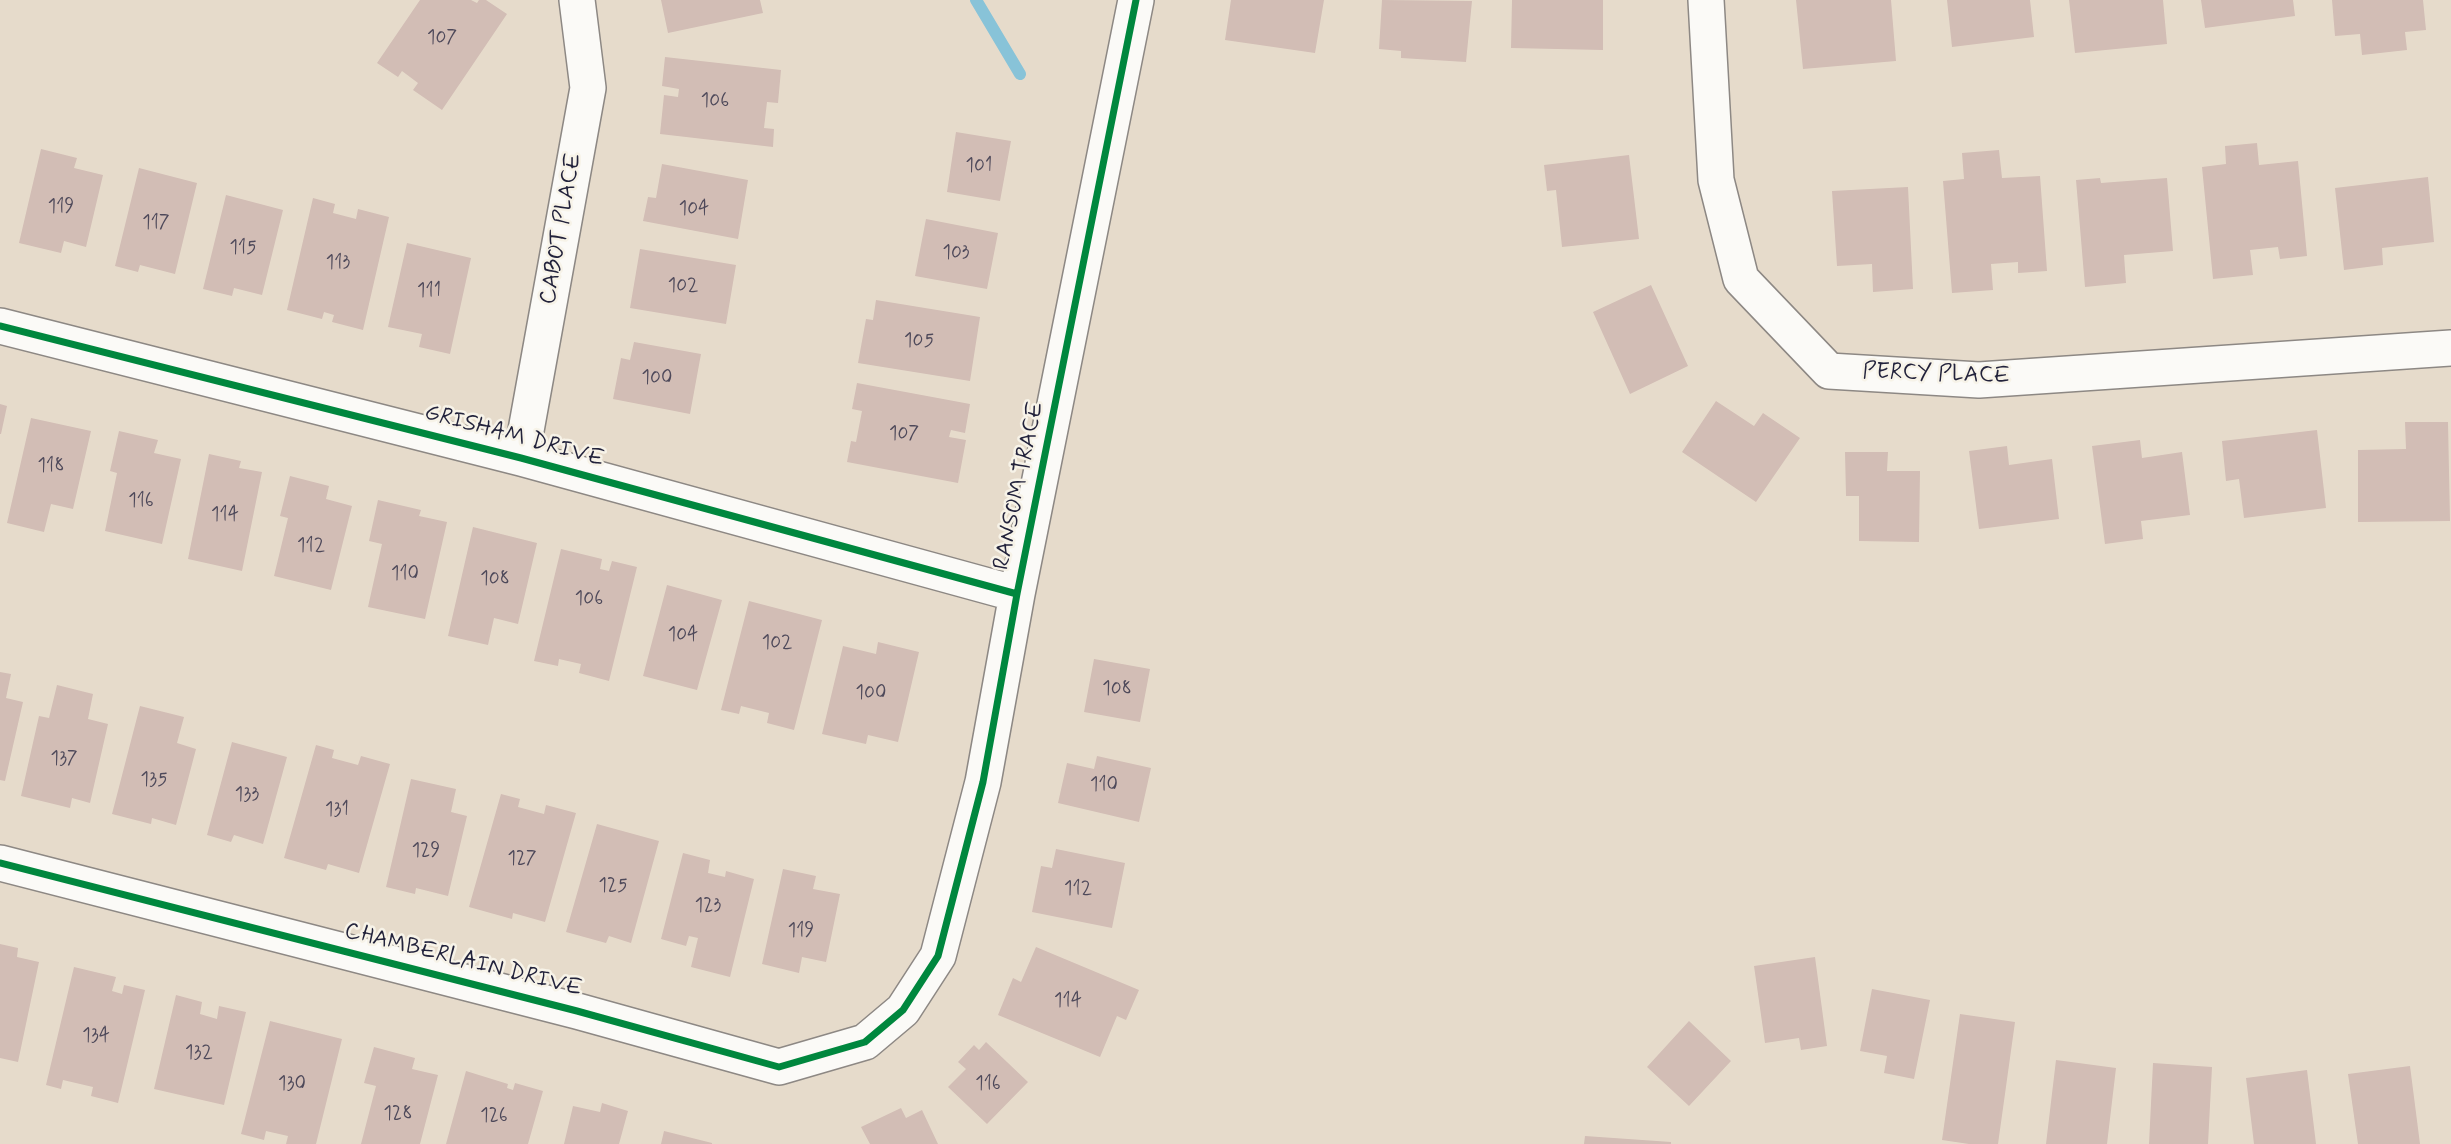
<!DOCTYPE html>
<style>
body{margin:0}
canvas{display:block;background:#e6dbcb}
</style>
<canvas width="2451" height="1144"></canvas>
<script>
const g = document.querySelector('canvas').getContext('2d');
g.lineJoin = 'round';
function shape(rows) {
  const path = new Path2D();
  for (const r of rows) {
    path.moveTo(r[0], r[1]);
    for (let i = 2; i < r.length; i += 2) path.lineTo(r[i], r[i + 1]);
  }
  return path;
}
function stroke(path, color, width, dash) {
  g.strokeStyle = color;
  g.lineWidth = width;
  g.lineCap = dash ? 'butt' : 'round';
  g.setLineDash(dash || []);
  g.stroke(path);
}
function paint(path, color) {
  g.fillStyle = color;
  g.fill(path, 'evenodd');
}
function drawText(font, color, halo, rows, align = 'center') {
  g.font = font + ' Mynerve,sans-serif';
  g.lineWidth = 5;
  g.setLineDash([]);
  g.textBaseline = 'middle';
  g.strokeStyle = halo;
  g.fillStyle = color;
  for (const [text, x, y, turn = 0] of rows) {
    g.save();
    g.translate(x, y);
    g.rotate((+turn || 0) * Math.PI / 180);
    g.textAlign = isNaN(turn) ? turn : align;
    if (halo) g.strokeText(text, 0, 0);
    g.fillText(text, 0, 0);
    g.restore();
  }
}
stroke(shape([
 [976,0,1020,74]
]), '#88c3d8', 12);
paint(shape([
 [420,0,471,0,477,3,479,0,486,0,507,14,442,110,413,90,418,83,402,71,398,77,377,63],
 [661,0,760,0,763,13,668,33],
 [1231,0,1324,0,1315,53,1225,40],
 [1382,0,1472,1,1466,62,1401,58,1401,51,1379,49],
 [1512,0,1603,0,1603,50,1511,48],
 [1796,0,1891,0,1896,61,1803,69],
 [1947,0,2030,0,2034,37,1952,47],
 [2069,0,2163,0,2167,44,2075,53],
 [2201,0,2293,0,2295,16,2205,28],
 [2332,0,2423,0,2426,30,2405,32,2407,50,2362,55,2360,34,2335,36],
 [665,57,781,70,778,103,767,102,764,128,774,129,773,147,660,134,664,95,678,97,679,89,662,86],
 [956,132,1011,141,1000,201,947,192],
 [2257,143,2259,165,2298,161,2307,256,2280,259,2278,247,2250,250,2253,275,2213,279,2202,167,2226,164,2225,146],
 [41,149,77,158,74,168,103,175,86,247,64,241,61,253,19,243],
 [1999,150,2002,178,2040,176,2047,271,2018,273,2018,262,1991,264,1993,290,1952,293,1943,181,1964,179,1962,153],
 [1629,155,1639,239,1562,247,1556,190,1547,191,1544,165],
 [662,164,748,180,738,239,643,221,648,197,656,198],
 [139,168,197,183,175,274,140,265,138,272,115,266],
 [2428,177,2434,242,2382,248,2383,265,2344,270,2335,188],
 [2100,178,2101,183,2167,178,2173,251,2124,255,2126,283,2085,287,2076,180],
 [1908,187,1913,289,1873,292,1872,264,1837,266,1832,191],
 [226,195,283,210,262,295,234,288,232,296,203,289],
 [313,198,335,204,333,213,356,219,358,209,389,217,363,330,332,322,334,315,324,312,322,319,287,310],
 [926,219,998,233,987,289,915,276],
 [407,243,471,258,450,354,419,347,422,334,388,327],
 [640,249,736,265,726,324,630,308],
 [1651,285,1688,366,1630,394,1593,312],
 [876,300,980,317,970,381,858,363,866,319,873,320],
 [634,342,701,354,690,414,613,399,621,358,630,360],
 [857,383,970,404,965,433,951,430,949,437,966,440,958,483,847,462,851,441,856,442,862,411,852,409],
 [1716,401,1754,426,1763,413,1800,438,1756,502,1682,452],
 [0,404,7,406,1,434,0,434],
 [31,418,91,431,73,509,51,504,44,532,7,523],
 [2405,422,2448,422,2450,521,2358,522,2358,450,2406,449],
 [2317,430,2326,508,2244,518,2239,479,2226,481,2222,441],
 [119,431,158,440,154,453,181,459,162,544,105,531,117,473,110,471],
 [2140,440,2142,458,2182,452,2190,515,2141,521,2143,539,2105,544,2092,446],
 [2007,446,2009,465,2052,459,2059,519,1979,529,1969,451],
 [1845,452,1888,452,1887,471,1920,471,1919,542,1859,541,1859,496,1846,496],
 [209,454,241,461,239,468,262,472,242,571,188,559],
 [290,476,329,486,326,499,352,506,331,590,274,576,288,518,280,516],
 [378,500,421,510,419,516,447,522,425,619,368,607,382,544,369,541],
 [473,527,537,543,518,624,494,618,488,645,448,636],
 [561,549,602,559,600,569,609,571,612,561,637,567,609,681,579,673,581,664,559,659,558,666,534,661],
 [667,585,722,600,697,690,643,676],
 [749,601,822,620,794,730,767,723,769,713,741,706,739,714,721,710],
 [878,642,919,652,898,742,868,735,866,744,822,734,843,646,876,654],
 [1094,659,1150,669,1140,722,1084,712],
 [0,672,11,674,6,698,23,702,5,781,0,780],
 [57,685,93,694,88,719,108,724,90,803,72,798,70,808,21,796,39,716,49,718],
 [140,706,184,717,177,743,196,749,176,825,152,818,151,824,112,814],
 [232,742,287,757,263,844,234,835,231,842,207,835],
 [316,745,334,750,332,758,358,765,361,756,390,764,359,873,328,864,326,870,284,858],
 [1097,756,1151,768,1139,822,1058,803,1067,763,1094,769],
 [411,779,456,789,451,812,467,816,448,896,416,888,415,894,386,887],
 [501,794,520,799,518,807,544,814,546,805,576,813,545,922,513,913,512,919,469,907],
 [597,824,659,841,631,943,609,936,606,943,566,932],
 [1056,849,1125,863,1112,928,1032,912,1041,866,1052,868],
 [683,853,710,860,708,873,725,877,726,871,754,879,730,977,691,967,698,938,689,936,686,946,661,939],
 [783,869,816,876,813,889,840,894,826,962,802,957,799,973,762,964],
 [0,944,18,948,17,957,39,962,18,1062,0,1058],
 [1036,947,1139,990,1126,1020,1117,1016,1100,1057,998,1015,1013,978,1021,982],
 [1815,957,1827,1046,1801,1050,1799,1038,1765,1043,1754,966],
 [74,967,116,977,112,991,122,994,124,985,145,990,118,1103,91,1096,93,1087,63,1080,61,1089,46,1085],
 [1872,989,1930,1000,1914,1079,1884,1073,1887,1056,1860,1051],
 [176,995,202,1002,200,1014,217,1019,219,1006,246,1012,224,1105,154,1089],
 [1960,1014,2015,1022,1998,1144,1969,1144,1942,1140],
 [270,1021,342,1039,316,1144,286,1144,288,1136,266,1131,264,1140,241,1134],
 [1689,1021,1731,1061,1689,1106,1647,1067],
 [986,1042,1028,1082,987,1124,948,1087,966,1069,958,1062,974,1045,979,1050],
 [374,1047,415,1058,412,1069,438,1075,420,1144,361,1144,376,1086,364,1083],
 [2056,1060,2116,1068,2107,1144,2046,1144],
 [2153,1063,2212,1067,2208,1144,2149,1144],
 [2410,1066,2420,1144,2358,1144,2348,1074],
 [2307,1070,2316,1144,2254,1144,2246,1078],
 [466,1071,508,1084,507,1088,513,1090,515,1083,543,1091,528,1144,446,1144],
 [602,1103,628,1111,619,1144,564,1144,573,1106,600,1112],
 [901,1108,906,1118,922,1110,938,1144,870,1144,861,1127],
 [664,1131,712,1143,712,1144,661,1144],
 [1585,1136,1671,1142,1671,1144,1584,1144]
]), '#d2bdb5');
const minor = shape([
 [1706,0,1716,180,1741,279,1829,371,1979,380,2451,348],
 [0,326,521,458,1017,594],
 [521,458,588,88,577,0],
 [0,863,577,1011,779,1067,865,1042,903,1010,938,956,983,782,1017,594,1136,0]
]);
stroke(minor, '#8d8884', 38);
stroke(minor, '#fbfaf7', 35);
stroke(shape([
 [0,326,521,458,1017,594],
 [0,863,577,1011,779,1067,865,1042,903,1010,938,956,983,782,1017,594,1136,0]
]), '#00873e', 7);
drawText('19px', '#4e495a', null, [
 ["107",442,39],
 ["106",715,102],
 ["101",979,167],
 ["119",61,208],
 ["104",694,210],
 ["117",156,224],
 ["115",243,249],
 ["103",956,254],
 ["113",338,264],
 ["102",683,287],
 ["111",429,292],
 ["105",919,342],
 ["100",657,379],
 ["107",904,435],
 ["118",51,467],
 ["116",141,502],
 ["114",225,516],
 ["112",311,547],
 ["110",405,575],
 ["108",495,580],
 ["106",589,600],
 ["104",683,636],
 ["102",777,644],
 ["108",1117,690],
 ["100",871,694],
 ["137",64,760],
 ["135",154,781],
 ["110",1104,786],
 ["133",247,796],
 ["131",337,811],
 ["129",426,852],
 ["127",522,860],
 ["125",613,887],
 ["112",1078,890],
 ["123",708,907],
 ["119",801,932],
 ["114",1068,1002],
 ["134",96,1037],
 ["132",199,1054],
 ["130",292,1085],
 ["116",988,1085],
 ["128",398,1115],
 ["126",494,1117]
]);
drawText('23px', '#22223b', '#f7f3e8', [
 ["CABOT PLACE",562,229,-80],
 ["PERCY PLACE",1936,375,2],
 ["GRISHAM DRIVE",514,437,15],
 ["RANSOM TRACE",1020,486,-78],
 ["CHAMBERLAIN DRIVE",463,961,14]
]);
</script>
